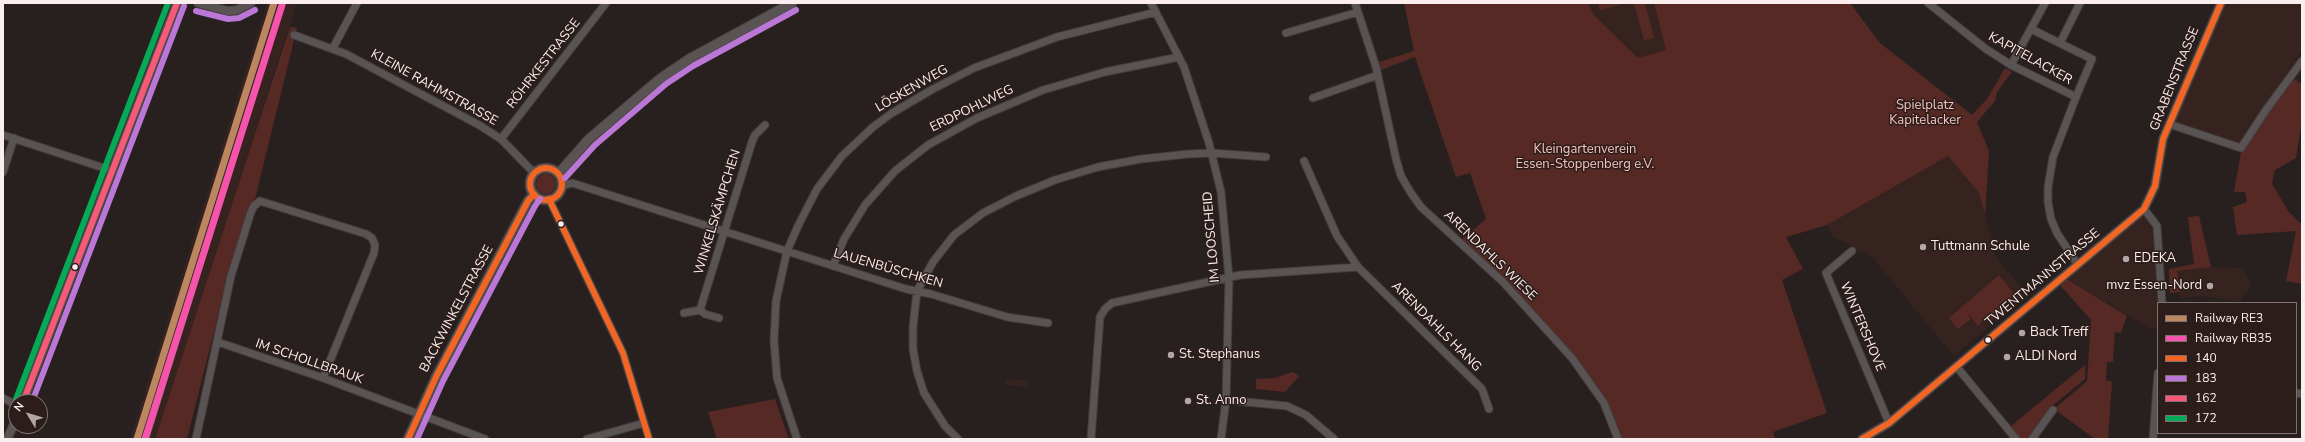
<!DOCTYPE html>
<meta charset="utf-8">
<style>
body{margin:0}
#map{position:relative;width:2305px;height:442px;overflow:hidden;background:#28201f;font-family:"Nunito Sans",sans-serif}
canvas{display:block}
.frame{position:absolute;inset:0;border:4px solid #faefee;pointer-events:none}
.legend{position:absolute;left:2157px;top:302px;width:140px;height:132px;box-sizing:border-box;background:#2c1d1b;border:1px solid #7e716f;margin:0;padding:5px 7px;list-style:none;font-size:12px;color:#faefee}
.legend li{display:flex;align-items:center;gap:8px;height:20px}
.legend b{width:20px;border:1px solid #7e716f}
.north{position:absolute;left:8px;top:394px;width:40px;height:40px;box-sizing:border-box;background:#2c1d1b;border:1px solid #7e716f;border-radius:50%;rotate:308deg;font-size:11px;font-weight:700;line-height:16px;text-align:center;color:#faefee}
.north::after{content:'';display:block;margin:auto;width:14px;height:18px;background:#b0a7a6;clip-path:polygon(50% 0,100% 100%,50% 72%,0 100%)}
</style>
<div id="map">
<canvas width="2305" height="442"></canvas>
<div class="frame"></div>
<ul class="legend">
<li><b style="height:5px;background:#bb8660"></b>Railway RE3</li>
<li><b style="height:5px;background:#f653ac"></b>Railway RB35</li>
<li><b style="height:5px;background:#f26522"></b>140</li>
<li><b style="height:5px;background:#ba77d6"></b>183</li>
<li><b style="height:5px;background:#f75a77"></b>162</li>
<li><b style="height:5px;background:#06aa56"></b>172</li>
</ul>
<div class="north">N</div>
</div>
<script>
const g = document.querySelector('canvas').getContext('2d');
g.lineJoin = 'round';
function paint(path, color) {
  g.fillStyle = color;
  g.fill(path, 'evenodd');
}
function shape(rows) {
  const path = new Path2D();
  for (const r of rows) {
    if (r.length === 3) {
      path.moveTo(r[0] + r[2], r[1]);
      path.arc(r[0], r[1], r[2], 0, 2 * Math.PI);
      continue;
    }
    path.moveTo(r[0], r[1]);
    for (let i = 2; i < r.length; i += 2) path.lineTo(r[i], r[i + 1]);
  }
  return path;
}
function stroke(path, color, width, dash) {
  g.strokeStyle = color;
  g.lineWidth = width;
  g.lineCap = dash ? 'butt' : 'round';
  g.setLineDash(dash || []);
  g.stroke(path);
}
function drawText(font, color, halo, rows, align = 'center') {
  g.font = font + ' "Nunito Sans",sans-serif';
  g.lineWidth = 3;
  g.setLineDash([]);
  g.textBaseline = 'middle';
  g.strokeStyle = halo;
  g.fillStyle = color;
  for (const [text, x, y, turn = 0] of rows) {
    g.save();
    g.translate(x, y);
    g.rotate((+turn || 0) * Math.PI / 180);
    g.textAlign = isNaN(turn) ? turn : align;
    if (halo) g.strokeText(text, 0, 0);
    g.fillText(text, 0, 0);
    g.restore();
  }
}
paint(shape([
 [267,3,297,3,155,439,130,439],
 [1588,3,1654,3,1666,50,1638,58,1594,15],
 [2225,3,2302,3,2302,50,2241,147,2171,123],
 [1948,156,1979,193,1997,259,2028,295,1954,356,1872,257,1832,236,1827,225],
 [2144,211,2154,222,2160,303,2158,303,2158,328,2151,329,2065,278],
 [2211,267,2242,268,2252,285,2239,302,2204,296,2180,298,2176,271],
 [1006,379,1027,380,1027,387,1005,385]
]), '#362320');
paint(shape([
 [1404,3,1588,3,1594,15,1638,58,1666,50,1654,3,1850,3,1880,43,1972,115,1987,99,2005,68,2012,72,1997,92,1995,101,1977,122,1989,151,1985,215,1979,193,1948,156,1827,225,1786,237,1803,269,1782,280,1827,413,1773,432,1775,439,1620,439,1596,387,1460,241,1486,219,1470,173,1456,177,1415,57,1378,71,1376,63,1414,51],
 [1598,3,1627,3,1600,10],
 [1634,3,1645,3,1654,38,1644,40],
 [290,27,297,28,256,195,228,276,187,439,155,439],
 [2293,78,2302,84,2302,119,2296,158,2275,170,2272,184,2288,211,2302,225,2302,284,2286,281,2296,231,2237,235,2233,207,2247,202,2245,192,2234,192,2241,152],
 [546,184,10],
 [2199,216,2211,267,2177,271,2180,292,2170,293,2169,269,2194,264,2188,217],
 [1999,275,2017,297,1991,320,1984,319,1978,326,1969,314,1968,315,1971,319,1958,329,1949,318],
 [2065,278,2127,316,2121,333,2115,332,2113,362,2107,362,2106,380,2112,382,2108,439,2095,439,2054,409,2087,381,2091,320,2058,283],
 [2085,365,2085,379,2052,406,2030,439,2019,439,2011,426],
 [1293,372,1299,376,1285,392,1256,389,1256,379,1275,378],
 [775,399,789,439,717,439,708,412]
]), '#562925');
const minor = shape([
 [1151,3,1184,67,1209,143,1221,192,1229,278,1226,400,1221,439],
 [1355,3,1376,67,1396,159,1401,176,1411,193,1421,207,1503,282,1572,358,1604,403,1618,439],
 [1928,3,1986,49,2011,65,2076,97,2053,157,2048,187,2048,202,2051,219,2057,233,2078,265],
 [2031,29,2092,59,2076,97],
 [1286,33,1358,12],
 [294,35,346,54,479,125,501,139,534,173],
 [2060,43,2080,3],
 [333,48,357,3],
 [2011,65,2045,3],
 [1313,98,1378,75],
 [2169,124,2241,148,2266,110,2302,61],
 [3,135,113,171],
 [501,139,606,3],
 [1304,161,1337,236,1358,267,1482,389,1489,409],
 [3,172,14,138],
 [562,186,572,183,906,289,931,294,1007,317,1048,323],
 [549,199,623,353,649,439],
 [2144,209,2157,226,2162,303],
 [1852,251,1826,273,1889,423],
 [833,266,844,239,865,205,895,171,928,145,977,118,1043,90,1105,72,1179,57],
 [700,310,752,142,755,135,765,125],
 [700,310,705,314,719,318],
 [684,313,700,310],
 [218,342,323,378,485,439],
 [1956,366,2016,439],
 [2296,393,2302,394],
 [3,398,16,405],
 [1226,400,1287,406,1306,415,1334,439],
 [196,439,231,276,251,212,254,206,260,201,366,234,372,238,375,245,374,253,323,378],
 [587,439,644,423],
 [797,439,777,378,774,341,776,301,787,251,798,226,817,189,842,156,873,127,892,113,933,89,974,68,1057,37,1156,12],
 [958,439,945,426,924,393,917,371,913,349,913,327,917,291,933,262,954,235,983,213,1016,196,1055,180,1098,167,1141,159,1188,154,1212,153,1266,157],
 [1091,439,1100,317,1105,309,1112,303,1240,275,1358,267],
 [2032,439,2053,410],
 [2153,439,2158,373]
]);
const tertiary = shape([
 [198,3,228,11,237,10,251,3],
 [23,402,177,3],
 [7,439,16,420],
 [1862,439,1889,423,2144,209,2155,186,2163,139,2221,3]
]);
const secondary = shape([
 [546,184,16],
 [559,173,589,139,661,78,689,59,792,3],
 [408,439,436,377,528,201,534,194]
]);
stroke(minor, '#423b3a', 9);
stroke(tertiary, '#423b3a', 10);
stroke(secondary, '#423b3a', 11);
stroke(minor, '#595353', 7);
stroke(tertiary, '#595353', 8);
stroke(secondary, '#595353', 9);
stroke(shape([
 [148,439,284,3]
]), '#5f5a59', 2.5);
stroke(shape([
 [546,184,16],
 [549,199,623,353,649,439],
 [408,439,436,377,528,201,534,194],
 [1862,439,1889,423,2144,209,2155,186,2163,139,2221,3]
]), '#f26522', 6);
stroke(shape([
 [196,11,228,19,239,18,255,10],
 [565,178,595,145,666,84,693,66,796,10],
 [32,402,184,6],
 [417,439,443,381,535,206,540,199]
]), '#ba77d6', 6);
stroke(shape([
 [23,402,177,3]
]), '#f75a77', 6);
stroke(shape([
 [16,399,168,3]
]), '#06aa56', 6);
stroke(shape([
 [137,439,274,3]
]), '#bb8660', 7);
stroke(shape([
 [145,439,282,5]
]), '#f653ac', 7);
for (const [x, y, r, color] of [
 [561,224,3.5,"#faefee"],
 [1923,247,4,"#b0a7a6"],
 [2126,259,4,"#b0a7a6"],
 [75,267,3.5,"#faefee"],
 [2210,286,4,"#b0a7a6"],
 [2022,333,4,"#b0a7a6"],
 [1988,340,3.5,"#faefee"],
 [1171,355,4,"#b0a7a6"],
 [2007,357,4,"#b0a7a6"],
 [1188,401,4,"#b0a7a6"]
]) {
  const dot = new Path2D();
  dot.arc(x, y, r, 0, 2 * Math.PI);
  g.fillStyle = color;
  g.fill(dot);
  stroke(dot, '#2c1d1b', 1.5);
}
drawText('13px', '#faefee', '#2c1d1b', [
 ["KAPITELACKER",2030,59,29],
 ["RÖHRKESTRASSE",544,64,-52],
 ["GRABENSTRASSE",2175,79,-68],
 ["KLEINE RAHMSTRASSE",434,88,29],
 ["LÖSKENWEG",912,89,-30],
 ["ERDPOHLWEG",972,109,-26],
 ["WINKELSKÄMPCHEN",718,212,-73],
 ["IM LOOSCHEID",1212,237,-95],
 ["ARENDAHLS WIESE",1490,256,44],
 ["LAUENBÜSCHKEN",888,269,16],
 ["TWENTMANNSTRASSE",2043,278,-40],
 ["BACKWINKELSTRASSE",457,309,-62],
 ["ARENDAHLS HANG",1436,327,45],
 ["WINTERSHOVE",1862,327,67],
 ["IM SCHOLLBRAUK",309,362,19]
]);
drawText('13px', '#f7c4be', '#2c1d1b', [
 ["Spielplatz",1925,106],
 ["Kapitelacker",1925,121],
 ["Kleingartenverein",1585,150],
 ["Essen-Stoppenberg e.V.",1585,165]
]);
drawText('13px', '#faefee', '#2c1d1b', [
 ["Tuttmann Schule",1931,247],
 ["EDEKA",2134,259],
 ["mvz Essen-Nord",2202,286,"right"],
 ["Back Treff",2030,333],
 ["St. Stephanus",1179,355],
 ["ALDI Nord",2015,357],
 ["St. Anno",1196,401]
], 'left');
</script>
